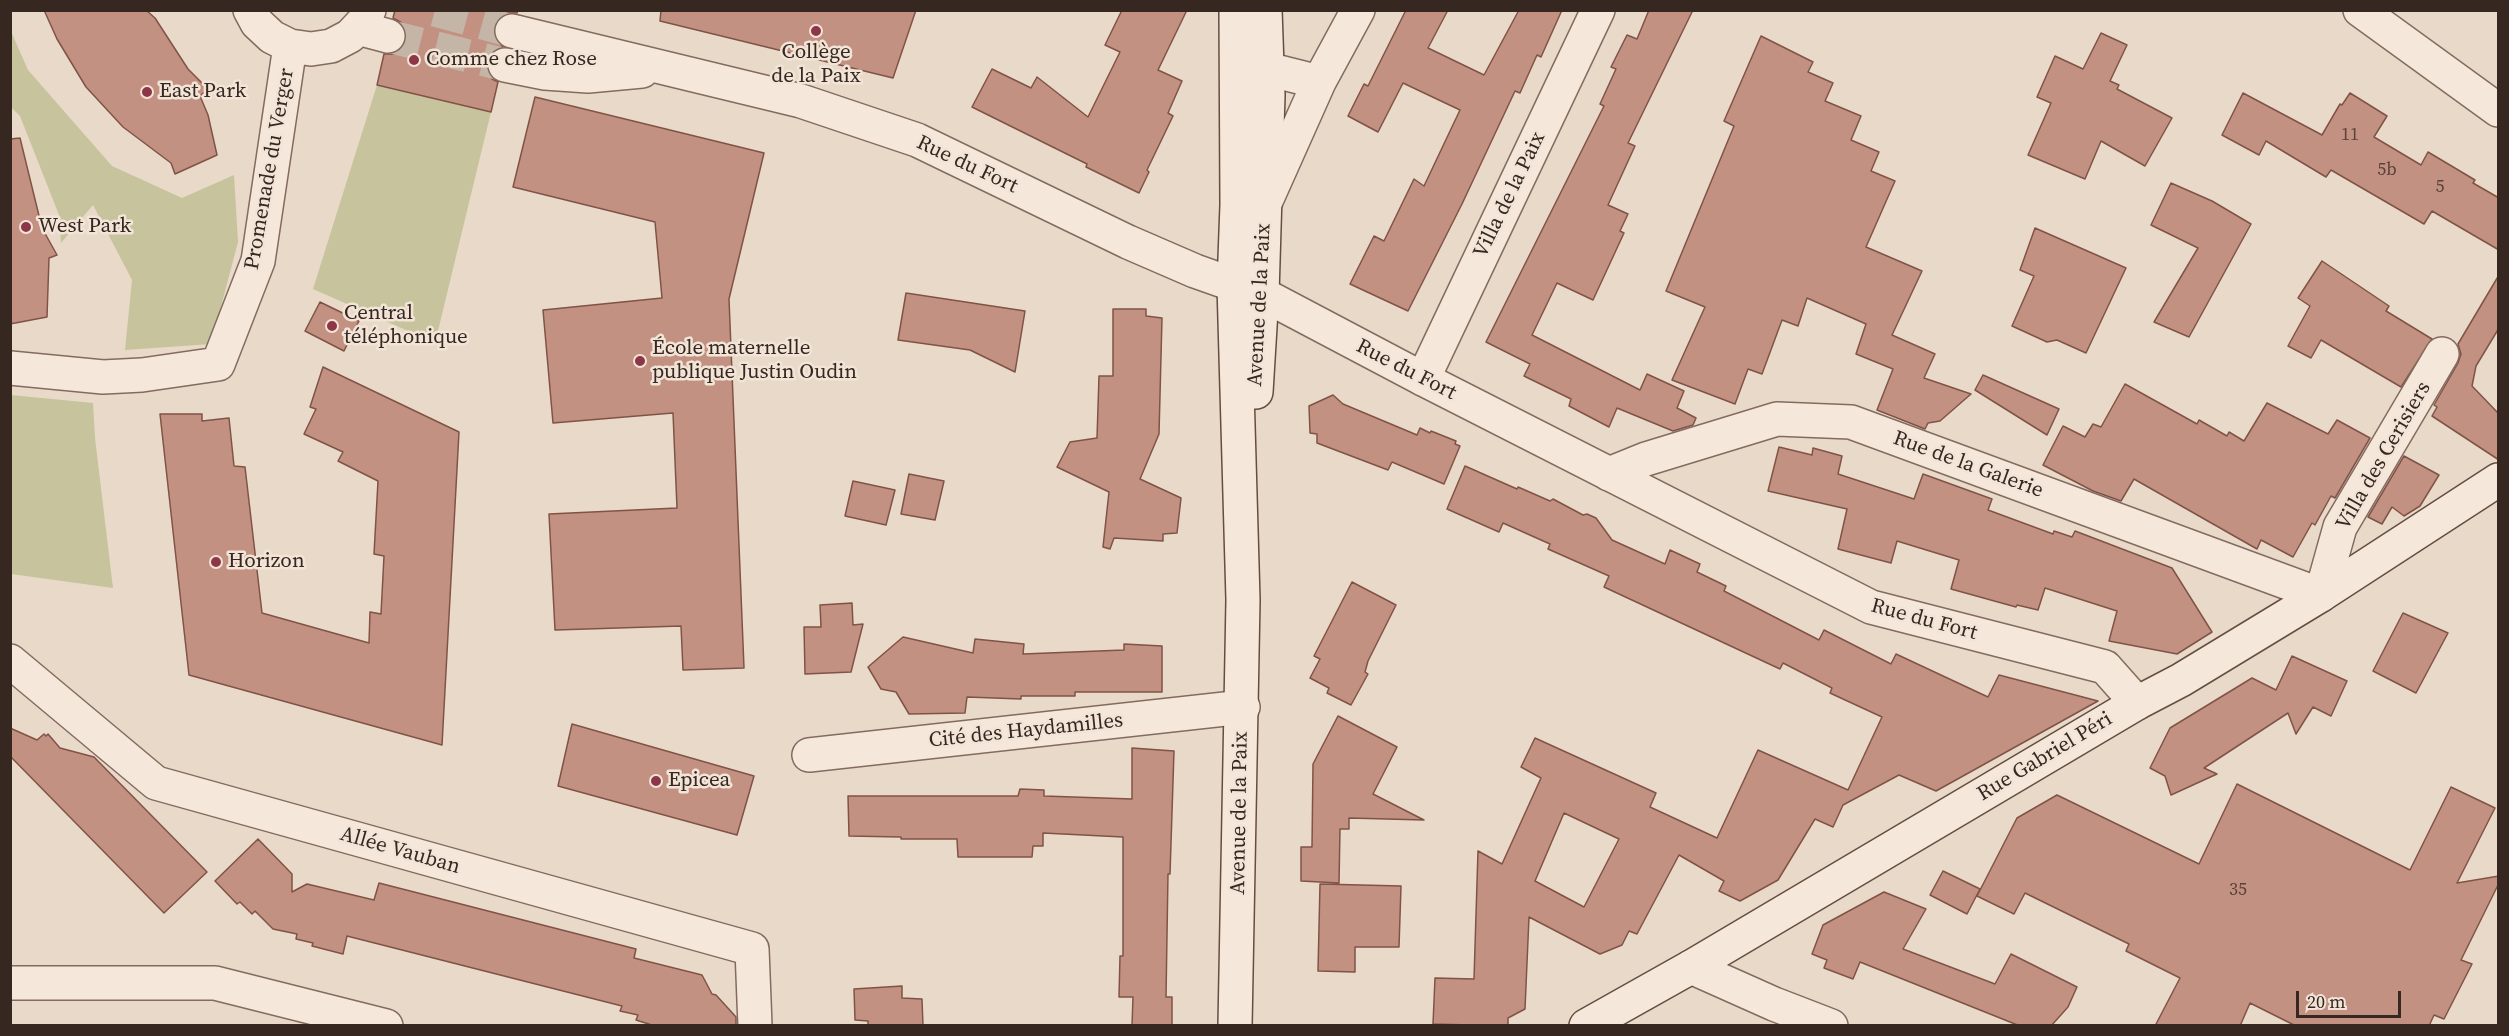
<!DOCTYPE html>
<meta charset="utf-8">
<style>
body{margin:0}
#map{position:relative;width:2509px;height:1036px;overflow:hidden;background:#e9d9c8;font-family:"Source Serif 4",serif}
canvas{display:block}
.frame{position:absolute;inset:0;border:12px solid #362721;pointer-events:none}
.scale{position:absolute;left:2296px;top:991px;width:105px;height:27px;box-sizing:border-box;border:3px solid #362721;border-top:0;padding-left:8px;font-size:18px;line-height:21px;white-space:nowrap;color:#362721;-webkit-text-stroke:4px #f2e5d7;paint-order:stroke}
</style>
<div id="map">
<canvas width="2509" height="1036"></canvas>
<div class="frame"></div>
<div class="scale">20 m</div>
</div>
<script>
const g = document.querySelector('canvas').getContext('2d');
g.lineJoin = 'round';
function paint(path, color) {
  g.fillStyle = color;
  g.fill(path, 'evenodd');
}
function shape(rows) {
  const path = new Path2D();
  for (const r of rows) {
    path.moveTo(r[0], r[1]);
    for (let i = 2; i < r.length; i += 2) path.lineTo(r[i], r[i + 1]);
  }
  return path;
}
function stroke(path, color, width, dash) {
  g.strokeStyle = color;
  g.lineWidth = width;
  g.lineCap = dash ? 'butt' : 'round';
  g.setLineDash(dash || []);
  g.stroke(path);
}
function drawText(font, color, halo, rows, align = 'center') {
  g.font = font + ' "Source Serif 4",serif';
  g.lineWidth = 5;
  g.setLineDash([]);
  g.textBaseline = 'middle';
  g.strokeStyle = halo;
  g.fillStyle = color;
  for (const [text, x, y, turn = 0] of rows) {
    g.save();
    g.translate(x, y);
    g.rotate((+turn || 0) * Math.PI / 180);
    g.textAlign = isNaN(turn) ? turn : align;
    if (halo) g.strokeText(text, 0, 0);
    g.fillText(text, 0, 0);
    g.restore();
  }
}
paint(shape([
 [10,29,28,70,112,166,182,198,234,175,238,242,211,344,125,350,132,280,93,205,61,243,59,215,20,116,11,107],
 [377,85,491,112,435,343,313,289],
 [11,395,93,403,95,438,113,588,11,574]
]), '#c7c39d');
const building = shape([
 [44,10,146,10,155,18,188,69,208,89,200,96,208,115,217,155,175,174,171,163,123,127,86,87,57,39,44,10],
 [395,10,518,10,517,13,507,13,499,18,494,26,494,37,503,47,491,52,487,62,488,72,492,79,498,82,491,112,377,85,384,54,393,54,401,50,406,40,406,31,402,23,393,18,395,10],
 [661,10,916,10,893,78,660,21,661,10],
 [1122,10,1187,10,1158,70,1182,81,1168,113,1173,116,1147,170,1149,172,1139,193,1086,167,1087,164,972,107,992,69,1031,88,1037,77,1088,117,1120,52,1105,45,1122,10],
 [1406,10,1448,10,1428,48,1484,75,1519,10,1562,10,1541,57,1537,55,1520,93,1515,91,1462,204,1408,311,1350,284,1374,236,1384,241,1414,179,1424,186,1460,110,1403,83,1378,132,1348,116,1364,84,1368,86,1406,10],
 [1649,10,1693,10,1628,143,1635,146,1608,205,1628,214,1620,231,1624,233,1593,300,1557,283,1532,335,1640,390,1647,374,1684,391,1677,408,1696,418,1693,425,1673,431,1617,408,1609,427,1569,406,1571,399,1524,376,1530,364,1486,342,1604,106,1600,104,1616,69,1611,67,1627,35,1637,39,1649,10],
 [2101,33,2127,45,2110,81,2119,85,2117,89,2172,118,2145,166,2101,141,2085,179,2028,155,2051,103,2037,97,2055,56,2083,69,2101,33],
 [1761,36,1813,62,1808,72,1833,83,1825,101,1861,116,1851,140,1879,152,1871,171,1895,181,1866,247,1922,271,1892,335,1935,354,1924,378,1971,394,1940,421,1928,423,1925,429,1877,410,1893,369,1856,354,1866,324,1807,298,1798,326,1782,320,1762,374,1748,369,1735,404,1672,380,1705,307,1666,291,1734,126,1724,121,1761,36],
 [2243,93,2322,135,2340,104,2342,105,2350,93,2387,116,2374,137,2421,165,2428,152,2475,180,2473,183,2499,198,2499,250,2432,211,2424,224,2331,170,2326,177,2266,141,2259,155,2222,135,2243,93],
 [535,97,764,153,729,299,744,668,683,670,681,626,555,630,549,514,677,508,673,413,553,423,543,310,662,298,655,222,513,187,535,97],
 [20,138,42,228,57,255,49,258,47,317,10,324,10,139,20,138],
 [2171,183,2212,201,2251,224,2189,337,2154,322,2198,248,2151,225,2171,183],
 [2035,228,2126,268,2086,353,2057,340,2047,342,2012,326,2034,276,2020,270,2035,228],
 [2322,261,2389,306,2386,311,2432,339,2401,387,2321,340,2311,358,2288,346,2310,306,2298,298,2322,261],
 [2499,275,2499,328,2476,366,2472,386,2499,414,2499,460,2432,416,2437,407,2434,405,2458,363,2461,354,2458,344,2499,275],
 [906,293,1025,311,1015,372,970,350,898,340,906,293],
 [320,302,359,321,344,351,305,331,320,302],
 [1113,309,1146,309,1146,316,1162,318,1159,434,1140,479,1181,498,1177,533,1163,534,1163,541,1114,538,1110,549,1103,547,1109,492,1057,467,1070,442,1097,438,1099,376,1113,376,1113,309],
 [323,367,459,432,442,745,189,675,160,414,202,414,202,421,229,418,234,466,245,467,262,613,369,643,370,612,381,614,384,556,374,554,378,481,338,461,343,452,304,434,316,409,310,407,323,367],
 [1983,375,2059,409,2047,435,1975,390,1983,375],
 [2125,384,2197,424,2199,420,2227,436,2229,432,2244,441,2267,403,2328,434,2337,420,2370,438,2335,498,2331,496,2315,525,2312,523,2293,557,2261,540,2257,549,2134,479,2121,501,2093,491,2043,465,2063,426,2085,437,2093,424,2101,427,2125,384],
 [1333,395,1343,404,1417,435,1420,428,1430,433,1431,431,1456,441,1455,444,1460,446,1444,484,1392,462,1388,470,1317,443,1317,434,1310,433,1309,406,1333,395],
 [1779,447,1812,455,1813,448,1842,456,1838,474,1914,499,1923,474,1992,499,1988,510,2053,534,2054,531,2072,537,2075,531,2172,568,2212,632,2177,654,2109,641,2117,611,2045,588,2038,610,2017,605,2016,607,1951,589,1959,560,1897,541,1891,563,1838,549,1847,509,1768,491,1779,447],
 [2404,456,2439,475,2420,506,2404,516,2392,507,2382,524,2368,517,2404,456],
 [1465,466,1517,489,1518,487,1550,501,1553,499,1583,515,1587,514,1596,518,1612,540,1665,564,1670,550,1700,564,1697,572,1726,586,1724,591,1819,640,1824,630,1891,664,1896,654,1988,697,1999,675,2098,701,1936,791,1899,775,1843,805,1833,827,1815,819,1778,880,1740,901,1719,891,1724,881,1679,855,1637,934,1629,931,1622,945,1600,954,1529,917,1525,1009,1508,1018,1508,1026,1433,1024,1435,978,1474,979,1478,851,1502,864,1541,778,1521,767,1535,738,1656,793,1650,807,1717,838,1758,750,1848,790,1882,717,1830,693,1832,688,1783,663,1780,669,1604,587,1609,576,1548,549,1550,544,1503,523,1499,532,1447,509,1465,466],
 [1564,813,1619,839,1584,907,1535,881,1564,813],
 [909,474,944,481,935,520,901,514,909,474],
 [853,481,895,490,886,525,845,516,853,481],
 [1352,582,1396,605,1368,661,1365,672,1368,674,1351,705,1327,693,1329,688,1310,678,1320,659,1314,656,1352,582],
 [852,603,853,625,863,624,851,672,805,674,804,627,821,627,820,605,852,603],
 [2403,613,2448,633,2416,693,2373,671,2403,613],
 [903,637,973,653,975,639,1024,644,1023,654,1124,650,1124,644,1162,646,1162,692,1075,692,1075,696,1021,696,1021,699,967,697,965,713,909,714,896,692,881,689,868,667,903,637],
 [2292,656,2347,681,2331,716,2313,707,2296,734,2288,713,2204,768,2217,774,2171,795,2165,776,2150,768,2170,728,2252,678,2276,690,2292,656],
 [1338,716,1397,747,1373,794,1424,820,1349,818,1349,829,1340,829,1339,883,1301,881,1301,847,1312,847,1313,764,1338,716],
 [572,724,754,776,737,835,558,786,572,724],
 [10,728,37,740,44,734,46,736,48,734,60,748,94,757,207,872,164,913,10,756,10,728],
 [1132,748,1174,751,1170,874,1168,874,1166,997,1172,997,1172,1026,1132,1026,1133,997,1119,997,1120,956,1123,956,1123,837,1043,833,1043,846,1033,846,1032,857,958,857,957,839,901,839,901,837,849,836,848,796,1018,796,1020,789,1044,790,1044,796,1132,799,1132,748],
 [2237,784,2410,870,2451,787,2495,808,2457,883,2499,876,2499,883,2461,960,2472,964,2444,1019,2434,1015,2429,1026,2296,1026,2250,1003,2240,1026,2155,1026,2180,978,2126,951,2129,944,2025,893,2014,914,1977,896,2017,818,2057,795,2199,864,2237,784],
 [258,839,292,874,292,892,307,884,374,900,379,883,636,949,634,958,702,975,712,994,716,995,736,1017,736,1026,655,1026,636,1020,638,1015,620,1011,622,1006,347,936,343,954,312,946,313,943,296,939,297,934,273,929,255,911,252,914,240,902,237,904,215,881,258,839],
 [1943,871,1980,889,1967,914,1930,895,1943,871],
 [1320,884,1401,886,1399,947,1355,947,1355,972,1318,971,1320,884],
 [1884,892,1926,909,1903,949,1995,984,2011,954,2077,987,2068,1007,2051,1026,2020,1026,1860,962,1853,979,1824,968,1827,960,1812,954,1823,925,1884,892],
 [902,986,902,998,922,999,923,1026,868,1026,868,1021,855,1020,854,989,902,986]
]);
paint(building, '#c39182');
stroke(building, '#805347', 1.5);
stroke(shape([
 [435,10,512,31],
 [388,36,505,65]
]), '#c5b5a7', 33, [33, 16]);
const minor = shape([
 [250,10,257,23,272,37,290,46,311,49,331,46,350,36,364,21,369,10],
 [2360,10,2498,110],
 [358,28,388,36],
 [512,31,801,101,917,140,1128,242,1195,271,1260,294],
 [505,65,545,73,588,76,642,71],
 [1267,69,1319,82],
 [1265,203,1319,82,1358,10],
 [10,368,103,377,142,375,218,364,258,261,290,46],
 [1423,379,1598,10],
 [1609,474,1646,459,1777,419,1851,422,2321,595,2340,527,2442,354],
 [10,661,156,783,752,949,755,1026],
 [809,755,1243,707],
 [1691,967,1774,1004,1831,1026],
 [10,983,215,983,386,1026]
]);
const tertiary = shape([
 [1262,294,1423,379,1871,607,2105,667,2137,703]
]);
const secondary = shape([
 [1256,392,1262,294,1268,95,1265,10],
 [1235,1026,1243,600,1234,285,1237,205,1236,10],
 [1586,1026,1691,967,2137,703,2181,680,2321,595,2498,480]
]);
stroke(minor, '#836b5f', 36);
stroke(tertiary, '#836b5f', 36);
stroke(secondary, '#654d42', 36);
stroke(minor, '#f5e8da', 33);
stroke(tertiary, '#f5e8da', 33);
stroke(secondary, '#f5e8da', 33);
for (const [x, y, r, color] of [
 [816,31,6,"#8c3647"],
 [414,60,6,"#8c3647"],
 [147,92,6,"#8c3647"],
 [26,227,6,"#8c3647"],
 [332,326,6,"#8c3647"],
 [640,361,6,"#8c3647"],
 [216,562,6,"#8c3647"],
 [656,781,6,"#8c3647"]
]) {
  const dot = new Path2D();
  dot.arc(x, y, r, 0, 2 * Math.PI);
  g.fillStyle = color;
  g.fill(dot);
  stroke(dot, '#f2e5d7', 2);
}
drawText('18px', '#594239', null, [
 ["11",2350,135],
 ["5b",2387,170],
 ["5",2440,187],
 ["35",2238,890]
]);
drawText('21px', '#362721', '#f2e5d7', [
 ["Collège",816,53,"center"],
 ["de la Paix",816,77,"center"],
 ["Comme chez Rose",426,60],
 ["East Park",159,92],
 ["West Park",38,227],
 ["Central",344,314],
 ["téléphonique",344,338],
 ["École maternelle",652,349],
 ["publique Justin Oudin",652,373],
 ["Horizon",228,562],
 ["Epicea",668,781]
], 'left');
drawText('21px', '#362721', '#f2e5d7', [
 ["Rue du Fort",967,165,25],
 ["Promenade du Verger",270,169,-80],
 ["Villa de la Paix",1510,195,-64],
 ["Avenue de la Paix",1260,305,-87],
 ["Rue du Fort",1406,370,27],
 ["Villa des Cerisiers",2384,456,-60],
 ["Rue de la Galerie",1968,465,20],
 ["Rue du Fort",1924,620,15],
 ["Cité des Haydamilles",1026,731,-6],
 ["Rue Gabriel Péri",2045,757,-31],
 ["Avenue de la Paix",1240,813,-89],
 ["Allée Vauban",400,851,16]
]);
</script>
